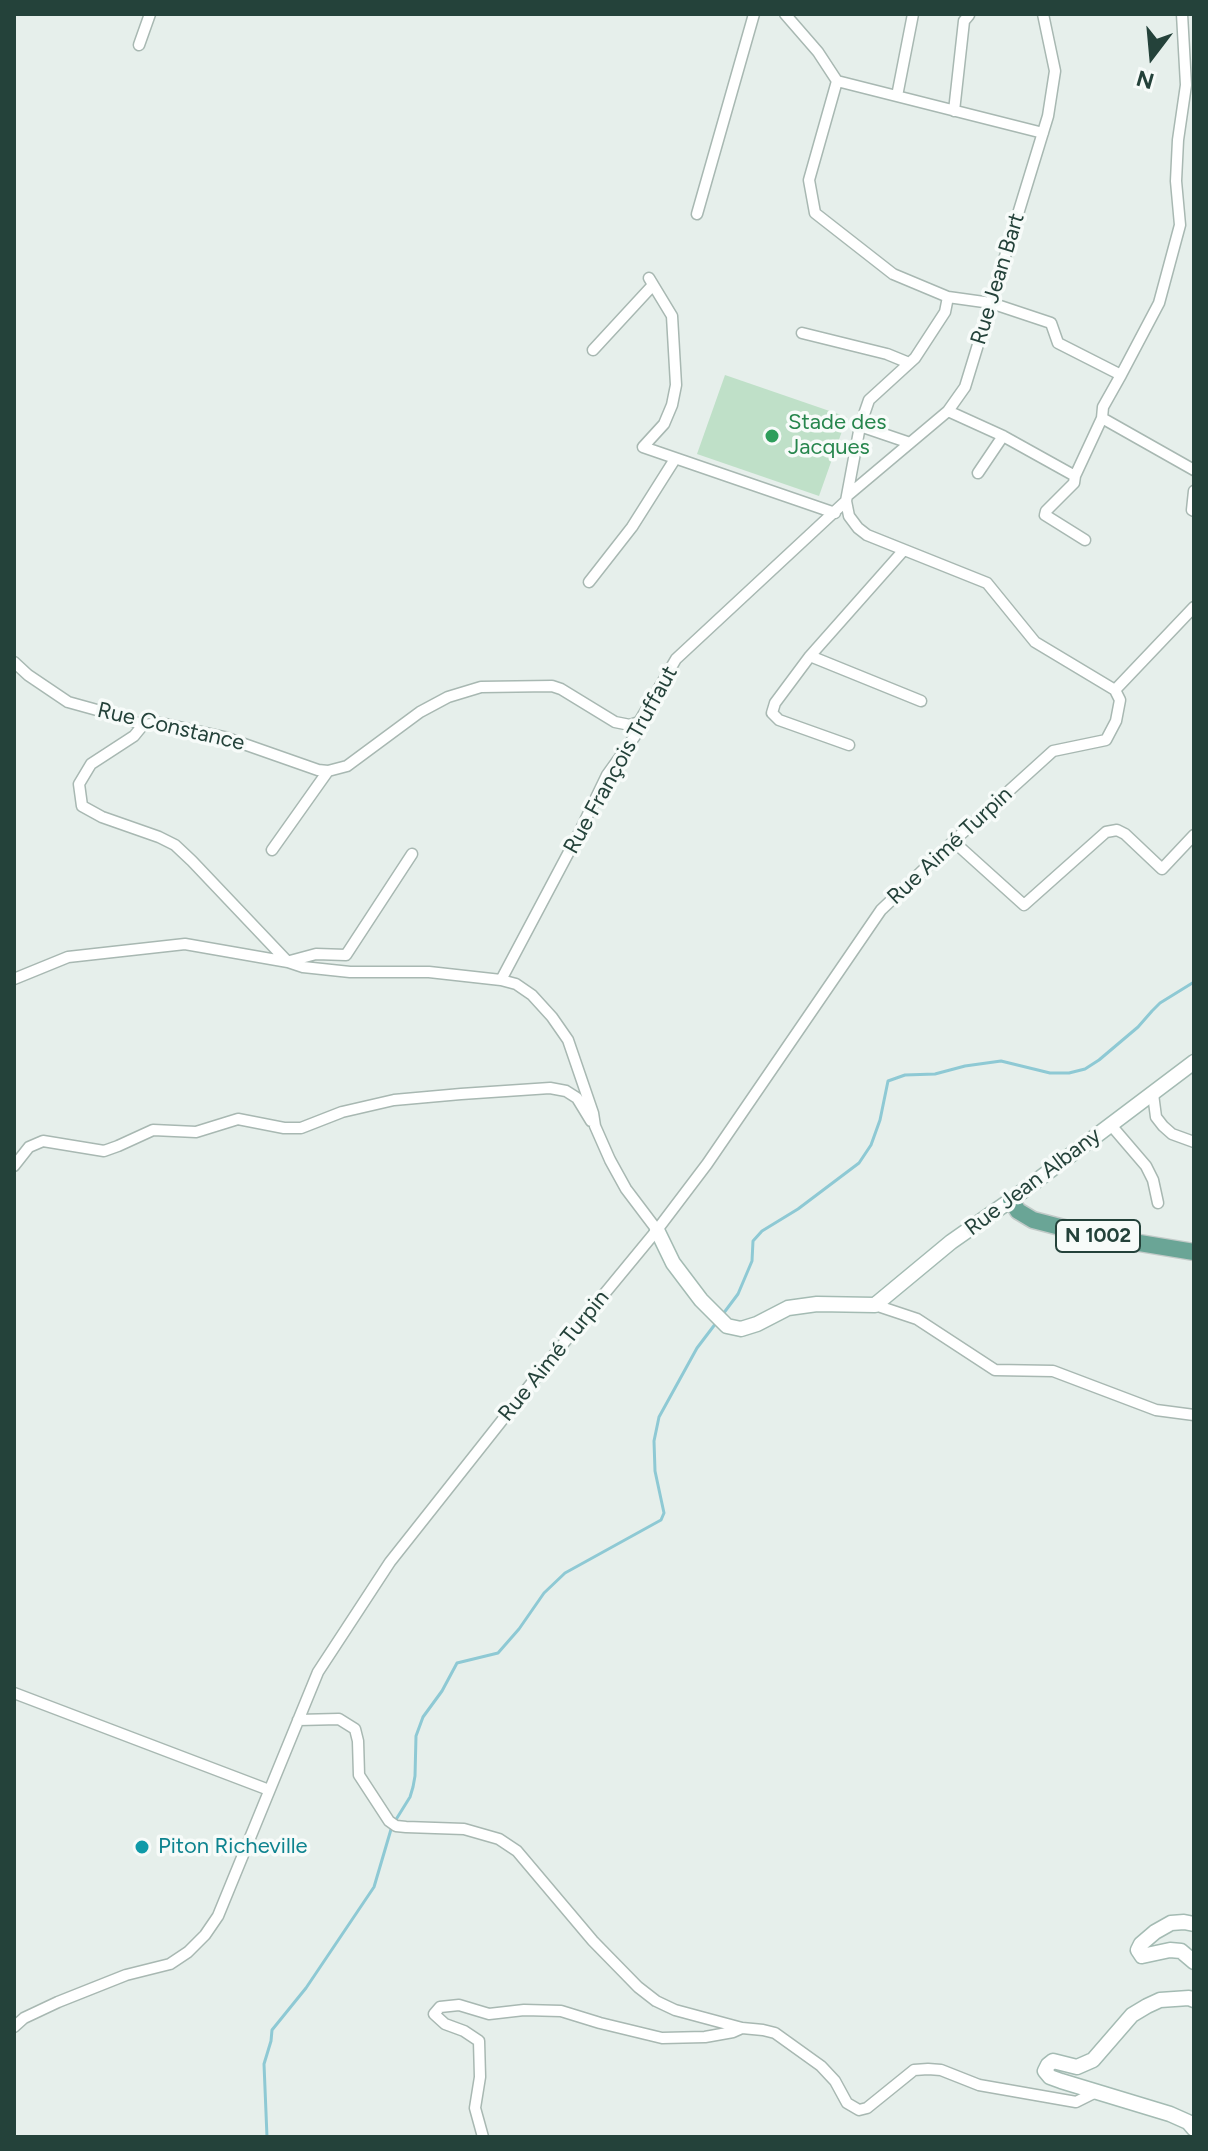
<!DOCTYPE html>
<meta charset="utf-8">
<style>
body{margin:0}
#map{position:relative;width:1208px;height:2151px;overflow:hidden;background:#e6efeb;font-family:Figtree,sans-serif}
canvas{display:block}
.frame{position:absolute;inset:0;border:16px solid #24423a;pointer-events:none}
.north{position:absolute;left:1112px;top:16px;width:80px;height:80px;-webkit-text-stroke:6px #f7fbf9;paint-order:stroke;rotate:196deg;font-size:22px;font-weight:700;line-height:32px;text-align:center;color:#24423a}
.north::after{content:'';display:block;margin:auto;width:28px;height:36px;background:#24423a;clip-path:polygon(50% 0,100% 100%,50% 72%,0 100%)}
</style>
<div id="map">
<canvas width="1208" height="2151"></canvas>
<div class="frame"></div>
<div class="north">N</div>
</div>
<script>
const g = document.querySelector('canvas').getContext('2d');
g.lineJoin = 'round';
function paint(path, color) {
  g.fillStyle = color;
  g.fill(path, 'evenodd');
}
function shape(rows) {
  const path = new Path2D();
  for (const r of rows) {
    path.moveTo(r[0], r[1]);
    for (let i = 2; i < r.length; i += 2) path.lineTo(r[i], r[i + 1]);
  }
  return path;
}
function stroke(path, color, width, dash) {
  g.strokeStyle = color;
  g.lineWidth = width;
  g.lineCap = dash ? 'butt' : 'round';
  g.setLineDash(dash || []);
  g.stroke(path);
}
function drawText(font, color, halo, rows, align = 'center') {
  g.font = font + ' Figtree,sans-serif';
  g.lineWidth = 7;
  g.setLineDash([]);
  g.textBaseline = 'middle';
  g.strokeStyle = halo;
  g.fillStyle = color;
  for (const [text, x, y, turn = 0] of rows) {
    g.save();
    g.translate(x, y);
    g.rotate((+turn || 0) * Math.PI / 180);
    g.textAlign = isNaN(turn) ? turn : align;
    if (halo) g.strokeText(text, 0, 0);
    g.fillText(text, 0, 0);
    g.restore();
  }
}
paint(shape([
 [725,375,847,417,819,496,697,454]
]), '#bfe0c8');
stroke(shape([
 [723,1314,738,1294,752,1261,753,1241,762,1231,798,1209,859,1163,871,1145,880,1120,888,1081,905,1075,935,1074,965,1066,1001,1061,1050,1073,1069,1073,1085,1069,1099,1060,1138,1027,1152,1011,1160,1003,1194,982],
 [267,2137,264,2064,271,2041,272,2030,306,1988,374,1887,392,1826,410,1797,413,1787,415,1776,416,1736,423,1717,442,1691,457,1663,498,1653,519,1629,544,1593,565,1573,661,1520,664,1513,655,1471,654,1441,659,1417,697,1348,716,1323]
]), '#8ec9d4', 3);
const street = shape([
 [785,14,818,52,837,81,809,180,815,213,893,274,948,297,991,303,1051,323,1058,343,1121,375,1103,407,1102,418,1194,470],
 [139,45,150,14],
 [837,81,1043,133],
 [897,96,913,14],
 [954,111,964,21,969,15],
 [697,214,754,14],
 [649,278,672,316,676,385,672,405,664,424,643,447,835,513],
 [948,297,945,312,915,358,869,400,860,426,846,501,849,516,858,528,867,535,987,583,1035,642,1115,690],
 [802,333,887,354,909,363],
 [593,350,653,285],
 [1121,375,1159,303,1180,225,1176,181,1178,140,1186,85,1182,14],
 [948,411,1003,436,1075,476,1074,483,1046,511,1045,515,1085,540],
 [860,426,910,443],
 [978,473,1003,436],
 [1075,476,1102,418],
 [1194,491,1192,510,1194,511],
 [847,496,948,411,965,387,1048,116,1055,71,1043,14],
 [589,582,632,527,675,459],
 [810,656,921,701],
 [14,662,28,675,68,702,115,715,143,725,161,723,224,737,318,770,328,771,347,766,420,712,448,697,481,687,552,686,561,689,615,722,630,725,639,722],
 [1115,690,1194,607],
 [143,725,134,736,91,764,79,784,82,806,102,817,159,837,175,845,192,861,286,960],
 [849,745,779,720,772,713,775,703,810,656,903,551],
 [953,841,1024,905,1106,832,1117,830,1125,834,1162,869,1194,835],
 [272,850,328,771],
 [290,961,316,954,346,955,412,854],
 [14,979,68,957,185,944,288,962,303,967,350,972,429,972,501,980,516,984,532,995,552,1017,568,1040,593,1113,595,1126,610,1160,626,1189,657,1230],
 [501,980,580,831,607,775,635,736,639,722,676,659,846,501],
 [1153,1094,1156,1117,1163,1126,1172,1134,1194,1142],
 [1110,1124,1146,1166,1153,1180,1158,1203],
 [14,1166,29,1147,43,1141,104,1151,118,1146,153,1130,196,1132,238,1119,284,1128,301,1128,342,1112,394,1100,461,1094,550,1088,566,1091,577,1098,591,1121],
 [875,1305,917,1319,995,1370,1053,1371,1156,1410,1194,1415],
 [14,1693,269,1790],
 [298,1720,339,1719,355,1729,358,1741,359,1775,389,1821,396,1826,406,1827,464,1829,499,1839,517,1851,593,1941,638,1987,656,2001,675,2010,742,2028],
 [14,2027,24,2018,58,2002,126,1975,170,1964,188,1952,205,1935,218,1916,318,1672,390,1562,549,1361,657,1230,707,1164,881,910,958,837,1053,751,1106,740,1116,721,1120,700,1115,690],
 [483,2137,475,2108,480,2077,479,2041,464,2031,445,2024,434,2014,440,2007,459,2005,489,2014,524,2010,561,2011,600,2023,662,2038,705,2037,733,2032,742,2028,763,2030,775,2033,821,2066,835,2081,847,2103,859,2110,867,2108,914,2070,928,2069,941,2070,979,2085,1076,2102,1096,2092]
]);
const secondary = shape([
 [657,1230,673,1263,701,1300,727,1326,741,1329,757,1324,788,1308,817,1304,875,1305,951,1242,1011,1200,1194,1062],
 [1194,1924,1184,1922,1171,1923,1155,1932,1141,1944,1138,1950,1142,1956,1170,1950,1181,1951,1194,1962],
 [1194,2000,1189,1998,1160,2000,1147,2006,1132,2015,1093,2060,1077,2067,1053,2061,1048,2065,1045,2071,1050,2077,1061,2081,1170,2114,1188,2122,1194,2129]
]);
const primary = shape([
 [1011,1200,1018,1211,1033,1220,1091,1235,1194,1252]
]);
stroke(street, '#a8b8b2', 13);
stroke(secondary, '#a4bbb3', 17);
stroke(primary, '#c2cac8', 19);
stroke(street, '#fff', 10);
stroke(secondary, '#fff', 14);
stroke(primary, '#6aa596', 16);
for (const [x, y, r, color] of [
 [772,436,8,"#2e9e5b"],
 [142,1847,8,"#0f9aa8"]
]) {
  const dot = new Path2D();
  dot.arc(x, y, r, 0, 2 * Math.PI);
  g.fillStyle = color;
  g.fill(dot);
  stroke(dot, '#f7fbf9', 3);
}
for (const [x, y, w] of [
 [1098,1236,84]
]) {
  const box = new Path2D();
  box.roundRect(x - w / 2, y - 16, w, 32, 6);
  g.fillStyle = '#f7fbf9';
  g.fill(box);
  stroke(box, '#24423a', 2);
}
drawText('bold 20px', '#24423a', null, [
 ["N 1002",1098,1236]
]);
drawText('22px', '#24423a', '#f7fbf9', [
 ["Rue Jean Bart",998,279,-73],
 ["Rue Constance",171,727,13],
 ["Rue François Truffaut",621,760,-61],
 ["Rue Aimé Turpin",950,846,-43],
 ["Rue Jean Albany",1033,1182,-37],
 ["Rue Aimé Turpin",554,1356,-51]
]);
drawText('22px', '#27864d', '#f7fbf9', [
 ["Stade des",788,423],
 ["Jacques",788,448]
], 'left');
drawText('22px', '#0d838f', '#f7fbf9', [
 ["Piton Richeville",158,1847]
], 'left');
</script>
